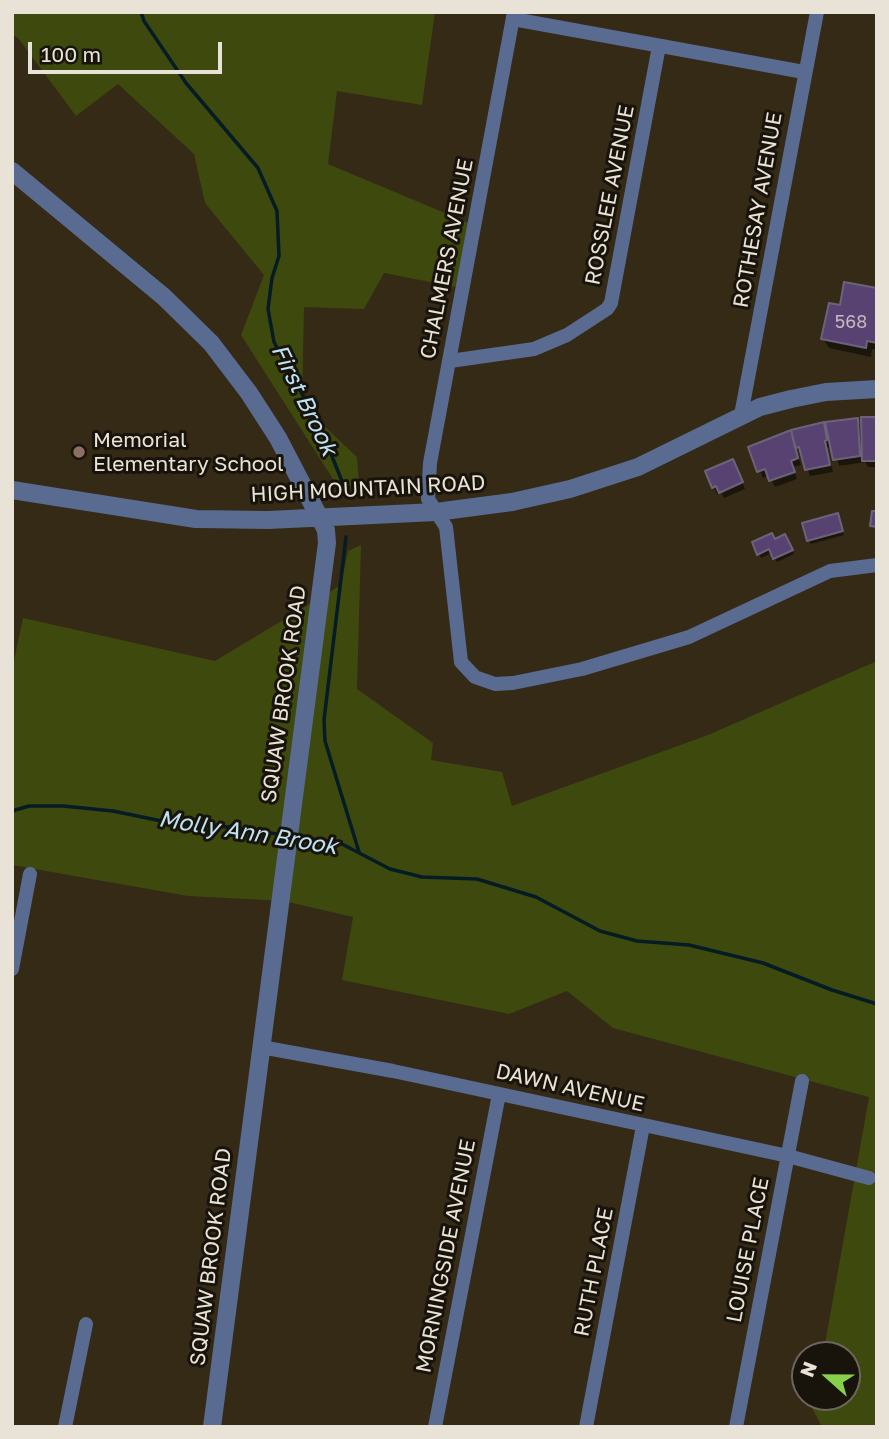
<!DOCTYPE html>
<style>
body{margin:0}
#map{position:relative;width:889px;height:1439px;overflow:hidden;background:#342a16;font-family:"Golos Text",sans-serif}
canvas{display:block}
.frame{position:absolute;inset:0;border:14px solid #e9e2d6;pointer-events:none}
.north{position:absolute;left:791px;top:1341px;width:70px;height:70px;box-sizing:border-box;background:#18130b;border:2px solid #6c665c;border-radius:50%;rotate:291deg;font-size:19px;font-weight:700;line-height:28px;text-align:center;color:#e9e2d6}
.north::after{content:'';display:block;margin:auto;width:24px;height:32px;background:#88cf4a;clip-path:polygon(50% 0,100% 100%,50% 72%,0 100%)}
.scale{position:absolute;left:28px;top:42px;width:194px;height:32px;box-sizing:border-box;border:4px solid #e9e2d6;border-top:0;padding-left:9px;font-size:21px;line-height:24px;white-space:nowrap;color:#e9e2d6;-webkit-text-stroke:5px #18130b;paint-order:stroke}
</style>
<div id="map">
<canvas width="889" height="1439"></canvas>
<div class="frame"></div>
<div class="north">N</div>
<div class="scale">100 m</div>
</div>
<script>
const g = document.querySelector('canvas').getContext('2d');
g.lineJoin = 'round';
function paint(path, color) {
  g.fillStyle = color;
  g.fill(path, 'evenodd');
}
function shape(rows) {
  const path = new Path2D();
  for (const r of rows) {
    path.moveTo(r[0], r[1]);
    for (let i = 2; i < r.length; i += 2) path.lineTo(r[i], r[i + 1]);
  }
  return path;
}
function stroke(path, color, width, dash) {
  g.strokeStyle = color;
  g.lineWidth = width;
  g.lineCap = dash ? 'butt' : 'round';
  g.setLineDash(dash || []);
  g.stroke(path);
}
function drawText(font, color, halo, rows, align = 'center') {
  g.font = font + ' "Golos Text",sans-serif';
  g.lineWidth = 6;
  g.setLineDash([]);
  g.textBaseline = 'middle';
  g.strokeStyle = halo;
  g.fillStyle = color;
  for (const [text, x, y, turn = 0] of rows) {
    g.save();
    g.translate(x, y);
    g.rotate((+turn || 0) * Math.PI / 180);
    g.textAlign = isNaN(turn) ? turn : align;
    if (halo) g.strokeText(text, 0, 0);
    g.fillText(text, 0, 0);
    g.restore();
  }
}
paint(shape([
 [12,12,435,12,422,105,337,91,328,164,476,226,461,288,384,273,364,309,304,307,302,405,357,457,359,485,338,487,241,335,264,275,205,203,194,154,118,84,76,116,18,38,12,35],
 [361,545,357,689,433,743,431,760,502,772,512,806,708,735,877,661,877,1427,822,1427,813,1410,815,1397,847,1397,847,1355,823,1355,869,1097,613,1028,567,991,509,1014,342,980,353,917,284,901,188,896,12,865,12,670,23,618,215,661,341,585,348,551]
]), '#3e490e');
paint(shape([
 [877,290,877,350,872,349,871,357,829,348,823,339,841,307],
 [863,419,877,419,877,467,868,467,865,462,839,466,833,446,827,448,833,472,810,476,802,453,795,444,793,444,801,465,793,467,797,479,775,487,769,475,763,478,750,448,792,432,823,424,827,431,827,424,857,420,863,431],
 [736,467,745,489,724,498,721,492,717,494,707,472],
 [839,519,844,535,811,544,808,540],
 [785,536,794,554,777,562,772,553,761,558,754,543,775,541]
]), '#0007');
stroke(shape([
 [141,12,144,21,186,83,258,168,277,211,279,256,272,278,268,309,274,342,322,431,347,494],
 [346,537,324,720,325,741,359,852],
 [12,811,29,806,63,806,113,811,176,824,229,827,284,835],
 [295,837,340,843,390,869,422,877,477,879,536,897,600,931,637,941,689,945,763,963,832,990,877,1004]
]), '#061c25', 3.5);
const building = shape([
 [844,282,877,288,877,343,867,341,866,348,821,339,829,303,840,305,844,282],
 [861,417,877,417,877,461,862,461,861,417],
 [858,418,860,456,833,460,825,422,858,418],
 [824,422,827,440,825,441,830,465,805,470,799,447,795,448,791,430,824,422],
 [791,430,798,458,791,461,795,472,769,481,765,469,757,472,748,447,791,430],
 [733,459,743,482,719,493,716,486,712,488,705,471,733,459],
 [872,511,877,511,877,527,870,526,872,511],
 [838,513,843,531,807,541,802,523,838,513],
 [772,533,775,539,785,534,793,550,773,559,769,549,757,555,752,542,772,533]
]);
paint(building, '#574272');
stroke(building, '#6c637a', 2);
stroke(shape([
 [514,12,430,463,428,499,446,527,461,662,475,677,495,684,513,683,582,669,689,637,830,571,877,565],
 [513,19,804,72],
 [450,361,534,349,567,335,607,309,611,303,659,46],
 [741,415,817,12],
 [12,969,30,874],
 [261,1047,393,1071,788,1156,869,1178],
 [65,1427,86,1324],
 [435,1427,499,1094],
 [586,1427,643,1126],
 [736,1427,802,1081]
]), '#596b91', 14);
stroke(shape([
 [12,171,164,297,211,343,249,393,278,438,326,530,327,543,212,1427],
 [12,490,196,519,268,520,436,512,512,502,570,489,638,467,760,407,791,399,826,392,877,389]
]), '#596b91', 18);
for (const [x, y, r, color] of [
 [79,452,7,"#8d6e63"]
]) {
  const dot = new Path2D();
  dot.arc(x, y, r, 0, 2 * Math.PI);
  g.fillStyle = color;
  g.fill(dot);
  stroke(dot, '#18130b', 2.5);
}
drawText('18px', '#c4babd', null, [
 ["568",851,322]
]);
drawText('21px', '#e9e2d6', '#18130b', [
 ["ROSSLEE AVENUE",610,195,-79],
 ["ROTHESAY AVENUE",758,210,-80],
 ["CHALMERS AVENUE",447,259,-79],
 ["HIGH MOUNTAIN ROAD",368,489,-3],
 ["SQUAW BROOK ROAD",284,694,-82],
 ["DAWN AVENUE",570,1088,13],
 ["LOUISE PLACE",748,1250,-79],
 ["MORNINGSIDE AVENUE",446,1256,-79],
 ["SQUAW BROOK ROAD",211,1257,-83],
 ["RUTH PLACE",594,1272,-79]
]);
drawText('21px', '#e9e2d6', '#18130b', [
 ["Memorial",93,440],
 ["Elementary School",93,464]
], 'left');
drawText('italic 23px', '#bee3f4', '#18130b', [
 ["First Brook",304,400,64],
 ["Molly Ann Brook",248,833,9]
]);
</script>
